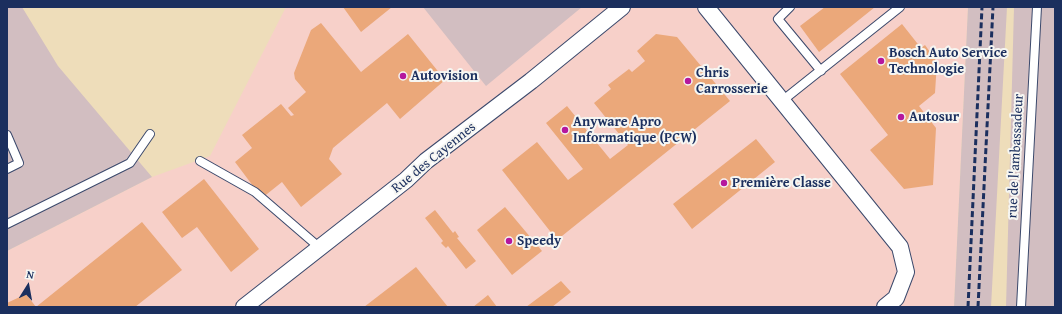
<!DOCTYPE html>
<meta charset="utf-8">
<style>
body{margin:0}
#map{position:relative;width:1062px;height:314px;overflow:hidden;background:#eeddba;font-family:"Gentium Book Plus",serif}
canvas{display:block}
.frame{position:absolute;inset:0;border:8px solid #1b2f5e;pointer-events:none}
.north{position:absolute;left:8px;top:266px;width:40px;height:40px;-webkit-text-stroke:3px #f6f6f2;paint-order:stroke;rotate:11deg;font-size:11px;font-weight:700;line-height:16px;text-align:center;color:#1b2f5e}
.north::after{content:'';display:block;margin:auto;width:14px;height:18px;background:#1b2f5e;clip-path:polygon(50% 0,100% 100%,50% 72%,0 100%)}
</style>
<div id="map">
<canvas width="1062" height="314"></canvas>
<div class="frame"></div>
<div class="north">N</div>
</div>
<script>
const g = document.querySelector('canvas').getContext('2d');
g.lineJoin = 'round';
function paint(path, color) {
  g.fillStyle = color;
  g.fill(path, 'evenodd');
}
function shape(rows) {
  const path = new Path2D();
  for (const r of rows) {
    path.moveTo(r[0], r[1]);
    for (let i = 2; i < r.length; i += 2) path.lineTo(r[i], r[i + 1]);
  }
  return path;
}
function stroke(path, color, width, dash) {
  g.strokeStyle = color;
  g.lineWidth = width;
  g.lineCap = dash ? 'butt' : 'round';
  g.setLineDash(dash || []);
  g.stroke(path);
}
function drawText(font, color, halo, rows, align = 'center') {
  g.font = font + ' "Gentium Book Plus",serif';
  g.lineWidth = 4;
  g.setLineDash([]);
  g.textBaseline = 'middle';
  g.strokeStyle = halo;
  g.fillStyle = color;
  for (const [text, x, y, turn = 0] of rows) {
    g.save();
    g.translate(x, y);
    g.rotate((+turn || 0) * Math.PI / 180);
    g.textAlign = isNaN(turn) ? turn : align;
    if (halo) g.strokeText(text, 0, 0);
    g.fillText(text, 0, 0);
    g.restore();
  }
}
paint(shape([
 [286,7,968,7,954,307,7,307,7,251,152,177,210,156]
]), '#f7d0c9');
paint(shape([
 [7,7,22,7,58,66,152,177,7,251],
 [423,7,582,7,486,86],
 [968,7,1007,7,991,307,954,307],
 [1014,7,1055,7,1055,307,1006,307]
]), '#d2bec1');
paint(shape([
 [343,7,392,7,361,32],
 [825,7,875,7,819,52,800,26],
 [321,23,361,72,408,34,445,80,400,119,387,103,333,148,329,159,342,174,301,207,282,182,262,198,235,162,252,148,242,135,281,104,291,116,294,115,288,108,306,92,295,79,294,73,311,30],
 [902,24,921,48,925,45,937,62,935,93,919,106,936,128,933,185,904,189,870,150,888,135,840,74],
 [656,34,677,37,730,101,557,240,502,170,537,142,568,180,583,169,546,123,567,106,610,159,628,145,594,103,611,89,608,85,629,69,632,72,645,61,637,51],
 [756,139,775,162,692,229,673,204],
 [204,179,259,249,231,272,197,227,182,238,162,212],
 [505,207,542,251,512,275,477,230],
 [435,210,453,233,455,231,459,237,457,238,476,261,466,269,448,246,446,248,441,243,443,241,425,218],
 [142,222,182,270,135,307,36,307],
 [416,267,448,307,364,307],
 [561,281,571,292,552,307,526,307],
 [26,294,36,307,7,307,7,303],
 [488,295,497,307,473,307]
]), '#eba87a');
const service = shape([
 [790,7,778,19,821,71],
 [782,101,900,7],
 [7,135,19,163,7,169],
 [200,161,255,192,320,248],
 [7,224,130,163,150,134],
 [1021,307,1037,7]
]);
const minor = shape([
 [706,7,900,247,906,272,896,298,885,307],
 [244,307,406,180,426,161,531,81,622,7]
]);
stroke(service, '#3b496c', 10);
stroke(minor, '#3b496c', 18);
stroke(service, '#fff', 8);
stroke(minor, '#fff', 16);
stroke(shape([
 [968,307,982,7],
 [978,307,993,7]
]), '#1b2f5e', 3, [6, 3]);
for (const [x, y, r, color] of [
 [881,61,4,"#b5179e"],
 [403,76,4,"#b5179e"],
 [688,81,4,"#b5179e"],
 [901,117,4,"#b5179e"],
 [565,130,4,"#b5179e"],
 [724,183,4,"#b5179e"],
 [509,241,4,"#b5179e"]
]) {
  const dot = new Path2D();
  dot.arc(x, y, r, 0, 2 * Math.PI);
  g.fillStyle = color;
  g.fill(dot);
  stroke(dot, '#f6f6f2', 1.5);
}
drawText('bold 14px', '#1b2f5e', '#f6f6f2', [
 ["Bosch Auto Service",889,53],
 ["Technologie",889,69],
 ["Chris",696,73],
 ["Carrosserie",696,89],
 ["Autovision",411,76],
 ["Autosur",909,117],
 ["Anyware Apro",573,122],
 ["Informatique (PCW)",573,138],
 ["Première Classe",732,183],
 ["Speedy",517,241]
], 'left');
drawText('14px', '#1b2f5e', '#f6f6f2', [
 ["rue de l'ambassadeur",1016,156,-87],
 ["Rue des Cayennes",434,158,-39]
]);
</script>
